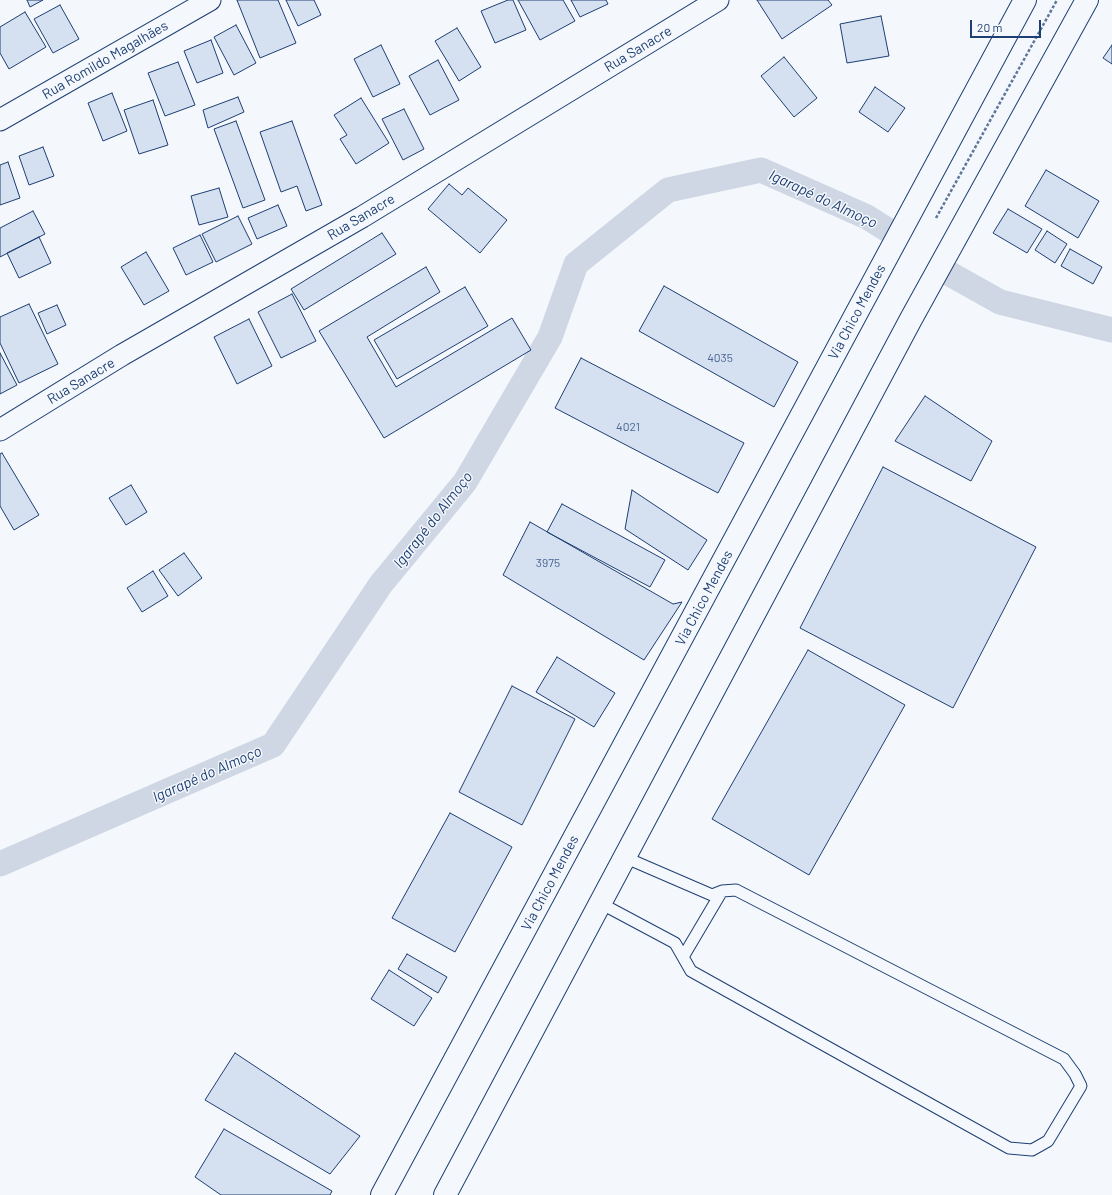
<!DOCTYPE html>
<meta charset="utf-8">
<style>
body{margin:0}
#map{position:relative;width:1112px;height:1195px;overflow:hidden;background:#f4f7fb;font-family:Barlow,sans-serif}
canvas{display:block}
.scale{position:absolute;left:970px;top:20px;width:71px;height:18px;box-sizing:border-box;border:2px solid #1d3f73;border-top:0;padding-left:5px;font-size:12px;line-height:14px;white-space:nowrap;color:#1d3f73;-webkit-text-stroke:3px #f4f7fb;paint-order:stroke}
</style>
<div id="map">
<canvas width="1112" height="1195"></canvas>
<div class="scale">20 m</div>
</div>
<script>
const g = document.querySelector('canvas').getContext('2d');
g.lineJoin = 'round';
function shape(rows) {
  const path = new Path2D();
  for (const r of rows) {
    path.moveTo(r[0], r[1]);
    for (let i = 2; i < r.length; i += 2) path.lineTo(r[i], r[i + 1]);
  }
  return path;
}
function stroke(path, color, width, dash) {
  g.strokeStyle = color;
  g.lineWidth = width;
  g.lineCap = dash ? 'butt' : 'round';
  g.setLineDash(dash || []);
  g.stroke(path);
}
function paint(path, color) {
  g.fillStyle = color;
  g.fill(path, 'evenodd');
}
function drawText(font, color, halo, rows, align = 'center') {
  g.font = font + ' Barlow,sans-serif';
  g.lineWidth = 3;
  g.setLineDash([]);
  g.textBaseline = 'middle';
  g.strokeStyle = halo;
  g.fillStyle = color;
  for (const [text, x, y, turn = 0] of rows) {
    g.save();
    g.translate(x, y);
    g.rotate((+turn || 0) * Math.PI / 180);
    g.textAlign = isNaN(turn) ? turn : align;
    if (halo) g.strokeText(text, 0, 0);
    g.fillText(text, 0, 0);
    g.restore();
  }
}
stroke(shape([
 [950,274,1000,302,1112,330],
 [0,864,273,745,381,584,465,482,550,337,576,264,668,190,761,170,867,217,886,229]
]), '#cfd7e4', 25);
const building = shape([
 [27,0,43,0,30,7,27,0],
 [237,0,278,0,296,43,260,58,237,0],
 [286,0,314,0,321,15,298,26,286,0],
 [508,0,513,0,526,30,495,43,481,11,508,0],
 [518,0,563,0,575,21,540,40,518,0],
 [571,0,606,0,608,4,580,17,571,0],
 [757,0,828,0,832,5,782,39,757,0],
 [60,5,79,39,53,53,34,19,60,5],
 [25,12,46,47,9,69,0,53,0,27,25,12],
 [881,16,889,56,847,63,840,24,881,16],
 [236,25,256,63,234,75,214,37,236,25],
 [457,28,481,67,459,81,435,41,457,28],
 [211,40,223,73,197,83,184,51,211,40],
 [381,45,400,84,373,97,354,59,381,45],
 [1112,45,1112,64,1103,58,1112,45],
 [784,57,817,98,794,117,761,76,784,57],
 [438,60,459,100,430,115,409,76,438,60],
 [178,62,195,105,165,116,148,73,178,62],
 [875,87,905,108,888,132,859,112,875,87],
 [112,93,127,131,103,141,88,103,112,93],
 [238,97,244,112,208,128,203,110,238,97],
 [361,98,389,143,356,164,340,139,347,135,334,115,361,98],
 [153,100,168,145,139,154,124,110,153,100],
 [404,109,424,149,403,160,382,119,404,109],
 [236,121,265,200,243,208,214,129,236,121],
 [292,121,322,205,306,211,297,186,281,192,260,132,292,121],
 [43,147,54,176,29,185,19,156,43,147],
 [8,162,20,198,0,205,0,165,8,162],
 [1046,170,1099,201,1078,238,1025,206,1046,170],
 [449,184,462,195,468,188,507,220,480,253,428,209,449,184],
 [219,188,228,217,199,225,191,196,219,188],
 [278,205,287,226,257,239,248,218,278,205],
 [1008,209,1042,229,1027,253,993,233,1008,209],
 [33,211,45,234,0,257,0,228,33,211],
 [238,216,252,244,216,262,202,234,238,216],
 [1047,231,1067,244,1055,263,1035,250,1047,231],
 [382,233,396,254,304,310,291,289,382,233],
 [200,235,213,262,186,275,173,248,200,235],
 [39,237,51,263,19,278,7,253,39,237],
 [1070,249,1102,267,1093,284,1061,266,1070,249],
 [146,252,169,291,144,305,121,267,146,252],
 [426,267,440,292,367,337,396,387,512,318,531,350,384,438,319,331,426,267],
 [664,286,798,362,774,407,639,331,664,286],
 [465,287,488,326,397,379,374,340,465,287],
 [292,294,316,341,281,358,258,312,292,294],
 [29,304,58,364,19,383,0,343,0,317,29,304],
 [57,305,66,325,47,334,38,313,57,305],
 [249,319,272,366,237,384,214,337,249,319],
 [0,353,17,385,0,394,0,353],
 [581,358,744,443,718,493,555,408,581,358],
 [925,396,992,441,971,481,895,441,925,396],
 [2,453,39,515,14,530,0,506,0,454,2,453],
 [883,467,1036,547,953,708,800,628,883,467],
 [131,485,147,512,126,525,109,498,131,485],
 [632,490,707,540,688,570,625,529,632,490],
 [562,504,665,560,650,587,547,532,562,504],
 [530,522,673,604,682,602,644,660,503,575,530,522],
 [184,553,202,578,178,596,159,570,184,553],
 [153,571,168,596,142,612,127,588,153,571],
 [808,650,905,705,809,875,712,819,808,650],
 [557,657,615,693,594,727,536,692,557,657],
 [512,686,575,719,522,825,459,792,512,686],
 [450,813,512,847,455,952,392,918,450,813],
 [407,954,447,977,438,993,398,969,407,954],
 [389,970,432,998,414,1026,371,999,389,970],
 [235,1053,360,1136,330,1174,205,1100,235,1053],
 [224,1129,332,1191,330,1195,221,1195,195,1177,224,1129]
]);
paint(building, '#d5e0f0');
stroke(building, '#1d3f73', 1);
const lane = shape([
 [600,903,675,943,691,971,1009,1148,1032,1150,1048,1141,1081,1086,1075,1074,1064,1059,736,890,722,891,712,895,624,857],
 [683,957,722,891]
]);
const street = shape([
 [0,120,210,0],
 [0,430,122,355,362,217,718,0]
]);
const primary = shape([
 [382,1195,1025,0],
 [445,1195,911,319,1087,0]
]);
stroke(lane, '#1d3f73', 13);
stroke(street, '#1d3f73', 23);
stroke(primary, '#1d3f73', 24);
stroke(shape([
 [936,218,1057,0]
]), '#5e769c', 2.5, [3, 2]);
stroke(lane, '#f4f7fb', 11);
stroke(street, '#f4f7fb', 21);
stroke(primary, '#f4f7fb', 22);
drawText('12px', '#4b6792', null, [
 ["4035",720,358],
 ["4021",628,427],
 ["3975",548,563]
]);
drawText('14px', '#1d3f73', '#f4f7fb', [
 ["Rua Sanacre",638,49,-31],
 ["Rua Romildo Magalhães",105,60,-30],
 ["Rua Sanacre",361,217,-31],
 ["Via Chico Mendes",857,312,-62],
 ["Rua Sanacre",81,381,-31],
 ["Via Chico Mendes",704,598,-62],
 ["Via Chico Mendes",550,883,-62]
]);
drawText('italic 15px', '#1d3f73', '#f4f7fb', [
 ["Igarapé do Almoço",823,199,25],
 ["Igarapé do Almoço",433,520,-52],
 ["Igarapé do Almoço",207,774,-24]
]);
</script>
